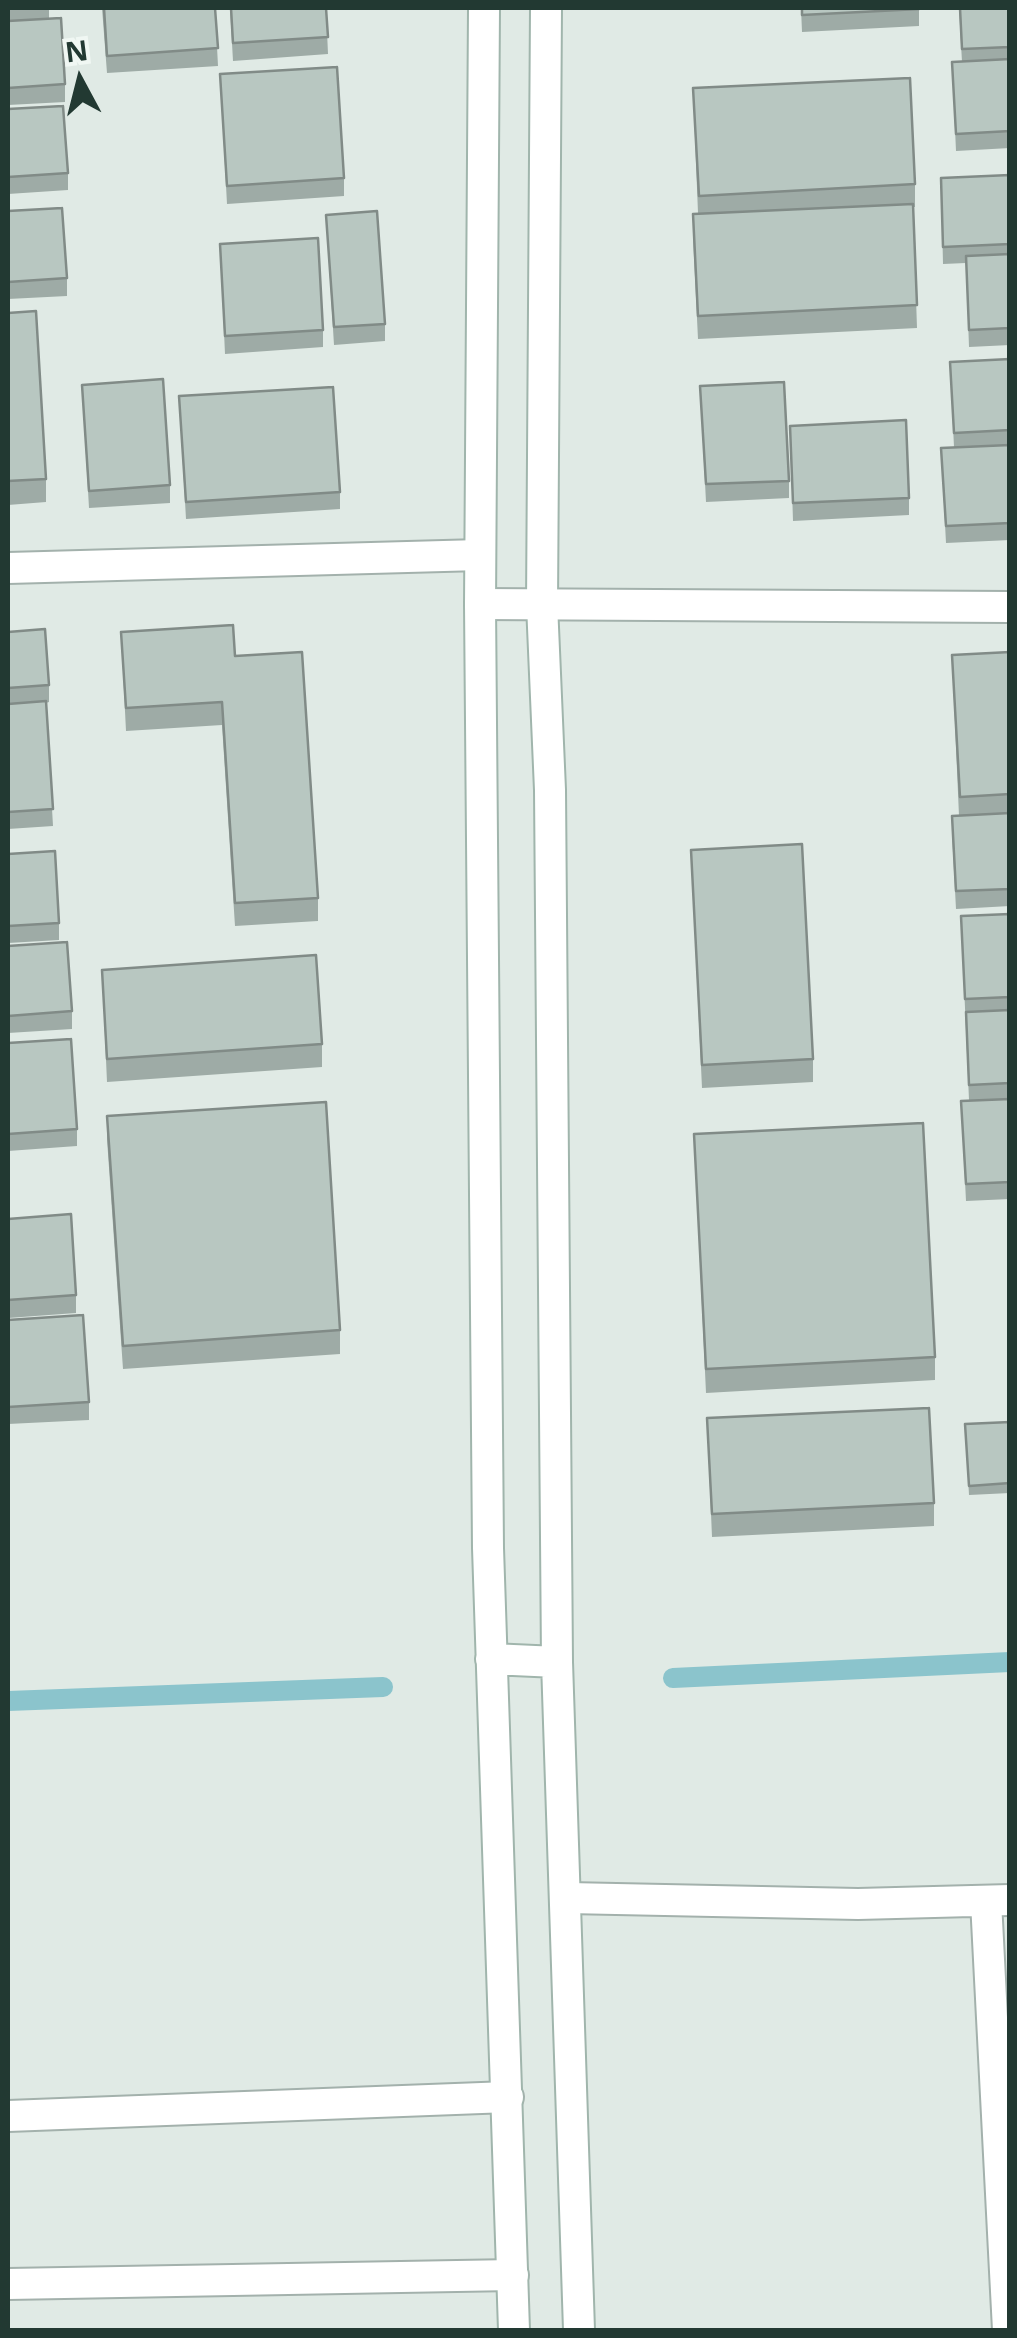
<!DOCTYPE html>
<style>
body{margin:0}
#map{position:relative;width:1017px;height:2338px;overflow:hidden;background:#e0eae5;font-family:"Open Sans",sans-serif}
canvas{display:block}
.frame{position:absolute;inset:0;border:10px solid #223932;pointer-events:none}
.north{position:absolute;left:30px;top:30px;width:100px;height:100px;-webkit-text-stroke:8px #f0f7f3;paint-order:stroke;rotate:353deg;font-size:28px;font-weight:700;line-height:40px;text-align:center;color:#223932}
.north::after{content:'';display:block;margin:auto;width:35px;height:45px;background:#223932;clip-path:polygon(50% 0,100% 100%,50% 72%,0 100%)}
</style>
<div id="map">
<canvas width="1017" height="2338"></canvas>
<div class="frame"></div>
<div class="north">N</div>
</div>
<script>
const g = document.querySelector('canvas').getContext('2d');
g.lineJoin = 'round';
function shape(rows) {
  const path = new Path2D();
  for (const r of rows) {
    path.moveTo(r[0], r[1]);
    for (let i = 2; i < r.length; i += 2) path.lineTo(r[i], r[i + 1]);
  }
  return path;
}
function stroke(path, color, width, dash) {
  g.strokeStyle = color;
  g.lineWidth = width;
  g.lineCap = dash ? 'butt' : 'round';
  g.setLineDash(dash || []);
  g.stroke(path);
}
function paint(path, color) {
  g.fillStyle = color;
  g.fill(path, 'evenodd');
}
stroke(shape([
 [673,1678,1010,1662],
 [8,1701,383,1687]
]), '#8bc4cc', 20);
const minor = shape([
 [8,568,480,555],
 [480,604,1010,607],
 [568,1898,858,1904,1010,1900],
 [986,1901,1008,2330],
 [8,2116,508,2097],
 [8,2284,513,2275]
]);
const secondary = shape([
 [484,8,480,604,488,1548,514,2330],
 [546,8,542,604,550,790,557,1662,579,2330],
 [491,1659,557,1662]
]);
stroke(minor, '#a3b1ac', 34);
stroke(secondary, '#a0b5ac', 34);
stroke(minor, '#fff', 30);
stroke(secondary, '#fff', 30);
paint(shape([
 [8,8,49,8,49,18,65,84,65,102,8,105],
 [102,8,215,8,218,66,107,73],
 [230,8,326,8,328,54,233,61],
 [801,8,919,8,919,26,802,32],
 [959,8,1010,8,1010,148,956,151,952,62,962,62],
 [220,74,344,178,344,196,227,204],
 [693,88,915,184,915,207,913,207,917,328,698,339,693,237,693,214,698,213],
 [8,109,68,173,68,190,8,194],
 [1010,175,1010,345,969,347,966,263,943,264,941,178],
 [8,211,67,278,67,296,8,299],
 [326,215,385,324,385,341,334,345],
 [220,244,323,330,323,347,225,354],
 [8,313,46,479,46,502,8,505],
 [1010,359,1010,540,946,543,941,448,954,447,950,362],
 [82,385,170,485,170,503,89,508],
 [700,386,789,481,789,498,706,502],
 [179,396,340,492,340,509,186,519],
 [790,426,909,498,909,515,793,521],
 [8,632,49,685,49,702,46,703,53,826,8,829],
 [121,632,235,656,318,898,318,921,235,926,222,725,126,731],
 [1010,652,1010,906,956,909,952,834,959,816,952,655],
 [691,850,813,1059,813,1082,702,1088],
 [8,854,59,923,59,940,8,943],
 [1010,914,1010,1199,966,1201,961,1101,969,1100,961,916],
 [8,946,72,1011,72,1029,8,1033],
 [102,970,322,1044,322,1067,107,1082],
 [8,1043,77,1129,77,1146,8,1151],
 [107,1116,340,1330,340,1354,123,1369,107,1139],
 [694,1134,935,1357,935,1380,706,1393],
 [8,1219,76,1295,76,1313,8,1318],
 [8,1320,89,1402,89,1420,8,1424],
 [707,1418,934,1503,934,1526,712,1537],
 [1010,1422,1010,1493,969,1495,965,1424]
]), '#9eaba6');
const building = shape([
 [104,8,215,8,218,48,107,56,104,8],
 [231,8,326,8,328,37,233,43,231,8],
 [802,8,919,8,919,9,802,15,802,8],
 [960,8,1010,8,1010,47,962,49,960,8],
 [61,18,65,84,8,88,8,21,61,18],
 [1010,59,1010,131,956,134,952,62,1010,59],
 [337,67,344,178,227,186,220,74,337,67],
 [910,78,915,184,699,196,693,88,910,78],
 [63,106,68,173,8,177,8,109,63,106],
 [1010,175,1010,244,943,247,941,178,1010,175],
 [913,204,917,305,698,316,693,214,913,204],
 [62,208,67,278,8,282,8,211,62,208],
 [377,211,385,324,334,327,326,215,377,211],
 [318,238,323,330,225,336,220,244,318,238],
 [1010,254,1010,328,969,330,966,256,1010,254],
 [36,311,46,479,8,481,8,313,36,311],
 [1010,359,1010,430,954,433,950,362,1010,359],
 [163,379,170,485,89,491,82,385,163,379],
 [784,382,789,481,706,484,700,386,784,382],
 [333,387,340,492,186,502,179,396,333,387],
 [906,420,909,498,793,503,790,426,906,420],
 [1010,445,1010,523,946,526,941,448,1010,445],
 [233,625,235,656,302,652,318,898,235,903,222,702,126,708,121,632,233,625],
 [45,629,49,685,8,688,8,632,45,629],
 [1010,652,1010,794,960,797,952,655,1010,652],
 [46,701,53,809,8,812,8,704,46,701],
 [1010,813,1010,889,956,891,952,816,1010,813],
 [802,844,813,1059,702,1065,691,850,802,844],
 [55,851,59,923,8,926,8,854,55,851],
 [1010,914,1010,997,965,999,961,916,1010,914],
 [67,942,72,1011,8,1016,8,946,67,942],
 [316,955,322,1044,107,1059,102,970,316,955],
 [1010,1010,1010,1083,969,1085,966,1012,1010,1010],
 [71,1039,77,1129,8,1134,8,1043,71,1039],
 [1010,1099,1010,1182,966,1184,961,1101,1010,1099],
 [326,1102,340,1330,123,1346,107,1116,326,1102],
 [923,1123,935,1357,706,1369,694,1134,923,1123],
 [71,1214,76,1295,8,1300,8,1219,71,1214],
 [83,1315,89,1402,8,1407,8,1320,83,1315],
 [929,1408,934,1503,712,1514,707,1418,929,1408],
 [1010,1422,1010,1483,969,1486,965,1424,1010,1422]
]);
paint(building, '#b8c7c1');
stroke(building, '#818b87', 2.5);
</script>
